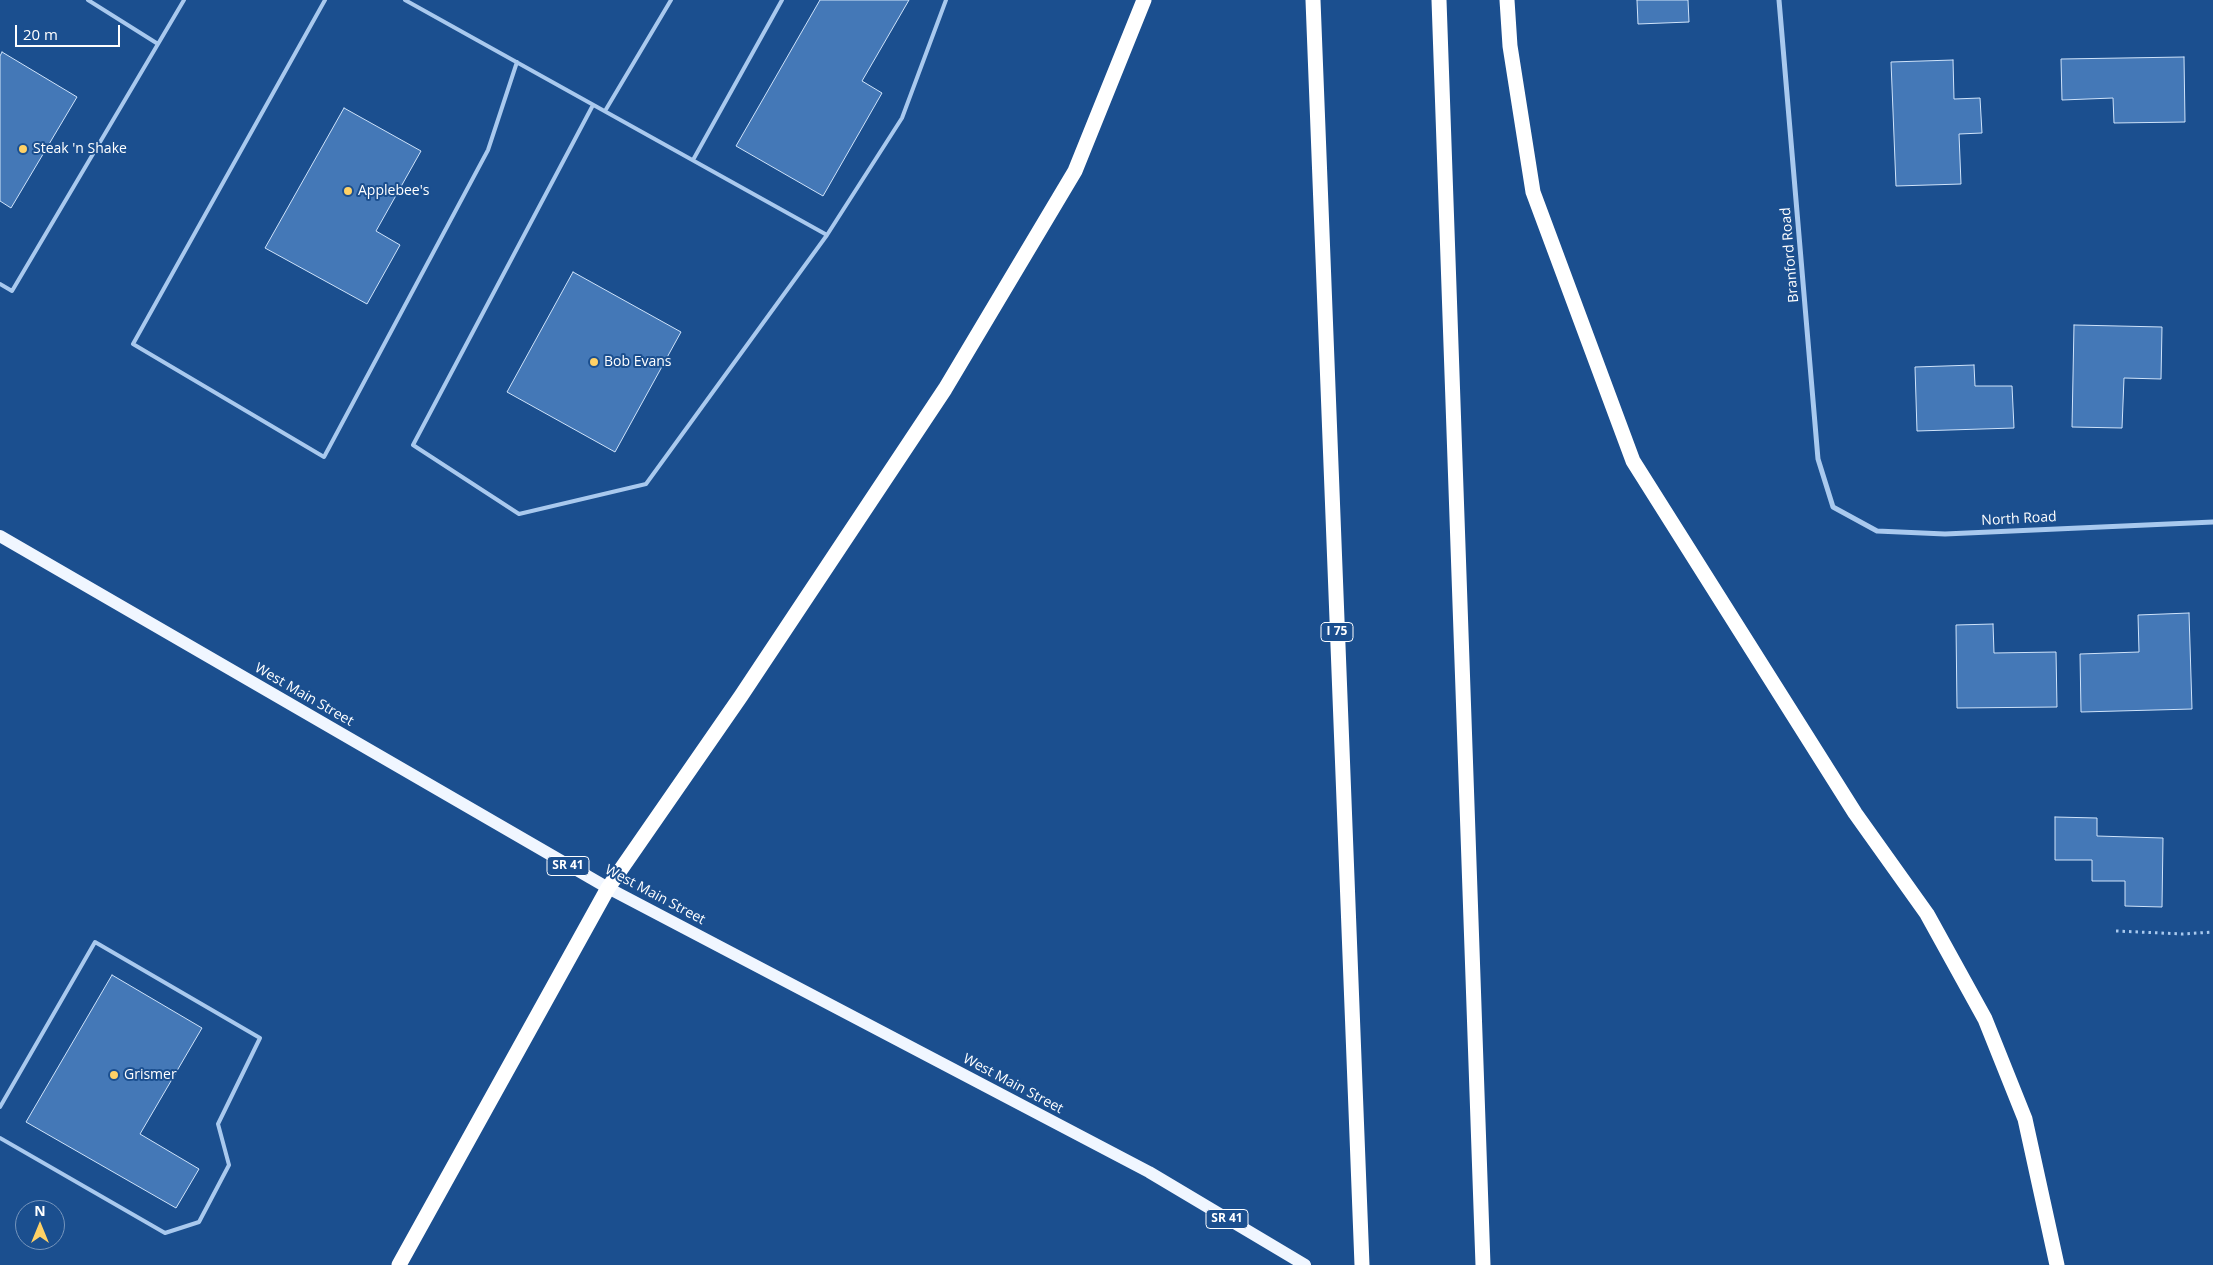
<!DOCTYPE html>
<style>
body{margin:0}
#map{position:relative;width:2213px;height:1265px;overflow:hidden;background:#1b4f8f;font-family:"Open Sans",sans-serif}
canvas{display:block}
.north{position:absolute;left:15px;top:1200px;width:50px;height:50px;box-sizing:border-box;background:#1b4f8f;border:1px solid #7695bc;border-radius:50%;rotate:0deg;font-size:14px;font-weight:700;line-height:20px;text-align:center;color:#fff}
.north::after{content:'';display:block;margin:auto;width:18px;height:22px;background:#ffd166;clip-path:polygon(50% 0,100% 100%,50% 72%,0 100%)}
.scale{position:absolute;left:15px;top:25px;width:105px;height:22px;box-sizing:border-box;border:2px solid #fff;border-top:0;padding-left:6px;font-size:15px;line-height:18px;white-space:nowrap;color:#fff;-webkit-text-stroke:4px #1b4f8f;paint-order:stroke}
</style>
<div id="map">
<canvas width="2213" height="1265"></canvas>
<div class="north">N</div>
<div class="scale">20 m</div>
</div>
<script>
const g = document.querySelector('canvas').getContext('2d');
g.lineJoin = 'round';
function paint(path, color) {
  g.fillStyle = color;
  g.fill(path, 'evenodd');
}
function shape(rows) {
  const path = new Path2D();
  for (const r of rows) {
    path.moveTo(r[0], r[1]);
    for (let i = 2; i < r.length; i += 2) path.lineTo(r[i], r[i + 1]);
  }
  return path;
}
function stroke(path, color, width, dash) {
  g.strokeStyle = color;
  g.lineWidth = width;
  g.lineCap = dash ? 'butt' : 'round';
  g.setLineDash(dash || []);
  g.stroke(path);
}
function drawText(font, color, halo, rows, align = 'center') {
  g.font = font + ' "Open Sans",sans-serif';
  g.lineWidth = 4;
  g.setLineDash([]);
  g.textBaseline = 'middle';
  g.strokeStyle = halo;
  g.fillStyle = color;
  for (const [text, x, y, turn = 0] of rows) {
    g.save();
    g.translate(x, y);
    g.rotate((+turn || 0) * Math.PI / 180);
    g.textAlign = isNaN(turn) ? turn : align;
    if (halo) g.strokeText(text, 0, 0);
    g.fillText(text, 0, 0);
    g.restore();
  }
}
const building = shape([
 [820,0,909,0,862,81,882,93,823,196,736,146,820,0],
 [1637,0,1688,0,1689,22,1638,24,1637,0],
 [2,52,77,97,11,208,0,201,0,56,2,52],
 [2184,57,2185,122,2114,123,2113,98,2062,100,2061,59,2184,57],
 [1953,60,1954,99,1980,98,1982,133,1959,134,1961,184,1896,186,1891,62,1953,60],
 [344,108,421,151,376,231,400,245,367,304,265,248,344,108],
 [573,272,681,332,615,452,507,392,573,272],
 [2074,325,2162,327,2161,379,2124,378,2122,428,2072,427,2074,325],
 [1974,365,1975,386,2012,386,2014,428,1917,431,1915,367,1974,365],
 [2189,613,2192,709,2081,712,2080,654,2139,652,2138,615,2189,613],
 [1993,624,1994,653,2056,652,2057,707,1957,708,1956,625,1993,624],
 [2055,817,2097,818,2097,836,2163,838,2162,907,2125,906,2125,881,2092,881,2092,860,2055,860,2055,817],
 [112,975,202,1028,140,1134,199,1169,176,1208,26,1122,112,975]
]);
paint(building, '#4478b7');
stroke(building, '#cfe3fa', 1);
stroke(shape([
 [2116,931,2183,934,2213,932]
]), '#a9c9ee', 3, [2.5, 4]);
stroke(shape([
 [88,0,158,44],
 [325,0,133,344,324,457,488,150,517,62],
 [405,0,827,235],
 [593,105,413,445,519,514,646,484,827,235,902,118,946,0],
 [605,111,671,0],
 [693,160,782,0],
 [0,284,12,291,184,0],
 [0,1107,95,942,260,1038,218,1124,229,1165,199,1222,165,1233,0,1138]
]), '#a9c9ee', 4);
stroke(shape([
 [1779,0,1818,459,1833,507,1877,531,1945,534,2213,522]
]), '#a9c9ee', 5);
stroke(shape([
 [0,536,608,888,1149,1172,1305,1265]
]), '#f0f6ff', 12);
stroke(shape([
 [1313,0,1362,1265],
 [1439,0,1483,1265],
 [1507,0,1510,46,1533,192,1633,461,1855,813,1927,914,1985,1019,2025,1119,2057,1265],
 [399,1265,608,888,741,696,945,389,1075,171,1144,0]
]), '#fff', 15);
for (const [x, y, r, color] of [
 [23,149,5,"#ffd166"],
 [348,191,5,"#ffd166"],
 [594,362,5,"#ffd166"],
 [114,1075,5,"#ffd166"]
]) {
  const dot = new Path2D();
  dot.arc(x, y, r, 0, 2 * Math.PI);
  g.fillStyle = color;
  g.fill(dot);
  stroke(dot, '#1b4f8f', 2);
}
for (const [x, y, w] of [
 [1337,632,32],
 [568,866,42],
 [1227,1219,42]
]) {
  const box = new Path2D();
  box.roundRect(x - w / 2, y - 9.5, w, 19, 4);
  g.fillStyle = '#1b4f8f';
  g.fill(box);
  stroke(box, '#fff', 1);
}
drawText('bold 12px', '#fff', null, [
 ["I 75",1337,632],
 ["SR 41",568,866],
 ["SR 41",1227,1219]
]);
drawText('14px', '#fff', '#1b4f8f', [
 ["Steak 'n Shake",33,149],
 ["Applebee's",358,191],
 ["Bob Evans",604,362],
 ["Grismer",124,1075]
], 'left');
drawText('14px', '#fff', '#1b4f8f', [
 ["Branford Road",1790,255,-95],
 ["North Road",2019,519,-3],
 ["West Main Street",304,695,30],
 ["West Main Street",655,895,28],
 ["West Main Street",1013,1084,28]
]);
</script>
